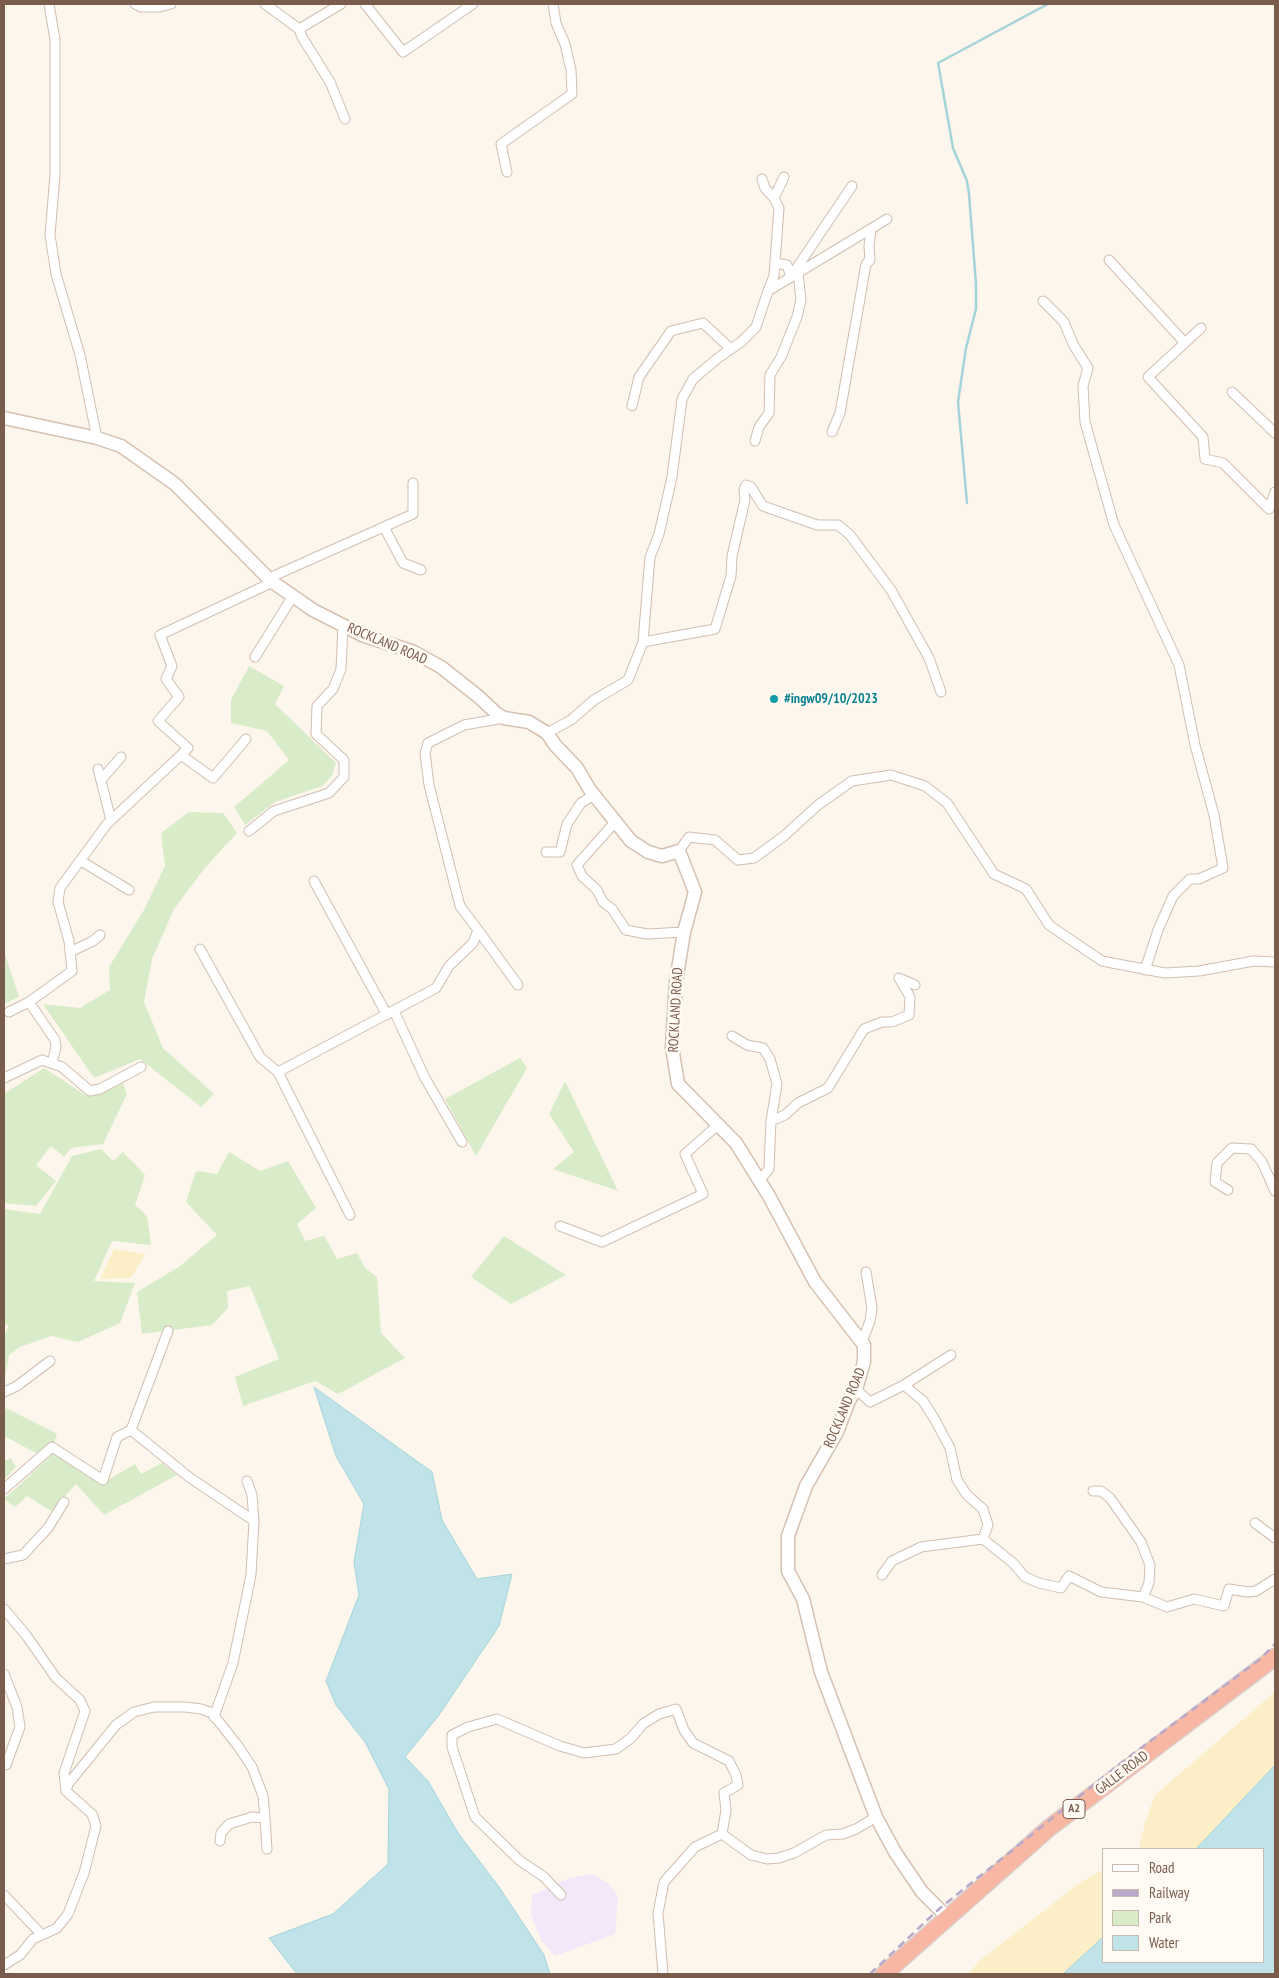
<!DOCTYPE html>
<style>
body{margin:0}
#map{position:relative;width:1279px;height:1978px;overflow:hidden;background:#fdf6ec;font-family:"PT Sans Narrow",sans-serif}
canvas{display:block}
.frame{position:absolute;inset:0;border:5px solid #7a5c4d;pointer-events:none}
.legend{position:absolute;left:1102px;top:1848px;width:162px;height:115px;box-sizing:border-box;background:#fffaf3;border:1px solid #cabbb1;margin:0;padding:6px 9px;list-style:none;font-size:15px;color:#7a5c4d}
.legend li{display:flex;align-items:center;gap:10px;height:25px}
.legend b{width:25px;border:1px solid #cabbb1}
</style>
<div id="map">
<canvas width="1279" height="1978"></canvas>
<div class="frame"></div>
<ul class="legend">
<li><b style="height:6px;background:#fff"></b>Road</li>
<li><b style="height:6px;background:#b9a8c9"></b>Railway</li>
<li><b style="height:14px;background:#d8ecc9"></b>Park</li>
<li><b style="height:14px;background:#bfe3e8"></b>Water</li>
</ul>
</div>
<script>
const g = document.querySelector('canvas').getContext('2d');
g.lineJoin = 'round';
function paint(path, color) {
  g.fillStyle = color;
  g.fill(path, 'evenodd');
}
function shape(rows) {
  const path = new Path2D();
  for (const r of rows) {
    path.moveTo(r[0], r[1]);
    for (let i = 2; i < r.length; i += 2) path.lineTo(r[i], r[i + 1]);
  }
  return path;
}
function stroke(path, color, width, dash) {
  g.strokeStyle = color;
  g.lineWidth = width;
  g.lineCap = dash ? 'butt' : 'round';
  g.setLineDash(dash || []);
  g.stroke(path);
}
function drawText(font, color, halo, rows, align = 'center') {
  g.font = font + ' "PT Sans Narrow",sans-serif';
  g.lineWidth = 5;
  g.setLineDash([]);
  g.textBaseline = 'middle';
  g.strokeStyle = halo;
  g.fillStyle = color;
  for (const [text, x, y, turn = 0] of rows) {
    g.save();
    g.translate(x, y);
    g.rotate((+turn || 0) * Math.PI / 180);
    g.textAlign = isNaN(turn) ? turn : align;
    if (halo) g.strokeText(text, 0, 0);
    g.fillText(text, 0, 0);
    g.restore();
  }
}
paint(shape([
 [591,1874,608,1883,618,1896,615,1934,555,1956,541,1940,531,1915,532,1895,569,1878]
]), '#f3e8fa');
paint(shape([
 [249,666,284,686,275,704,336,763,332,776,322,786,275,802,245,825,234,807,289,760,267,731,231,723,231,700],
 [189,812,223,813,237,833,204,869,174,909,152,959,144,1002,163,1048,214,1094,201,1107,140,1059,94,1078,43,1004,80,1008,110,990,109,967,144,910,165,866,161,833],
 [4,951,19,997,4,1004],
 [520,1058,527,1068,476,1156,445,1099],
 [44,1068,87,1096,122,1081,127,1094,103,1144,71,1148,64,1157,51,1146,36,1165,56,1181,36,1206,4,1203,4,1094],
 [565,1081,618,1191,553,1169,574,1152,549,1114],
 [101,1149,113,1161,123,1152,145,1175,135,1205,147,1216,151,1245,112,1241,94,1281,135,1283,120,1323,78,1342,51,1336,20,1347,9,1355,4,1385,4,1336,9,1326,4,1323,4,1209,40,1214,72,1156],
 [229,1152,260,1171,288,1161,316,1208,297,1224,305,1241,324,1236,337,1259,357,1253,365,1268,377,1277,381,1333,405,1358,338,1394,315,1381,243,1406,235,1377,279,1359,250,1286,227,1291,228,1308,212,1325,142,1334,137,1292,180,1266,217,1235,186,1202,196,1171,217,1174],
 [504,1236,566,1275,511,1304,471,1277],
 [6,1408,57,1434,55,1441,36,1453,6,1437,4,1440,4,1412],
 [54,1453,101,1484,135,1464,141,1474,162,1463,177,1475,104,1515,76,1484,51,1511,27,1496,15,1507,4,1499],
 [11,1458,16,1467,4,1480,4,1461]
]), '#d8ecc9');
paint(shape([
 [114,1249,145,1254,131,1278,100,1279],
 [1275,1692,1275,1765,1196,1849,1139,1849,1145,1823,1155,1795],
 [1103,1870,1103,1937,1063,1974,969,1974,979,1961,1081,1882]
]), '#fcefc7');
const water = shape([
 [314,1387,432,1472,442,1520,477,1579,512,1574,499,1626,439,1715,405,1757,428,1781,458,1833,499,1887,544,1955,550,1974,297,1974,269,1938,333,1914,388,1864,389,1789,365,1742,336,1705,326,1681,359,1595,354,1562,364,1504,336,1456,314,1387],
 [1275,1765,1275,1974,1063,1974,1103,1937,1103,1962,1263,1962,1263,1849,1196,1849,1275,1765]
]);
paint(water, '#bfe3e8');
stroke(water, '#a5d3da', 1);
stroke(shape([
 [967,503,958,402,966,348,976,309,976,284,969,194,967,181,953,148,938,63,1048,4]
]), '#a5d3da', 2.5);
const street = shape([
 [49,4,55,40,55,175,50,235,56,274,80,355,97,438],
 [135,4,141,7,160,7,171,4],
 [265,4,299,29,302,37,330,82,345,119],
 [365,4,403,52,473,4],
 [299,29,341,4],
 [507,172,501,144,572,94,571,70,565,44,556,23,553,4],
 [762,179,765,188,774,198,779,208,774,276,768,291],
 [774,198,784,177],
 [1109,260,1185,343],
 [775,263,787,265,791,277],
 [792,275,852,186],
 [1043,301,1064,322,1073,344,1088,368,1083,386,1085,422,1114,525,1179,665,1195,745,1214,815,1223,868,1199,879,1190,879,1173,896,1158,930,1145,970],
 [1201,328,1148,377,1203,437,1205,459,1223,463,1269,509,1275,492],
 [1232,392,1275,433],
 [632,406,639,377,671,331,703,323,731,349],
 [832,432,840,413,866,264,870,260,869,246,871,229],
 [755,441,759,427,769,413,770,375,781,357,797,317,801,300,798,273],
 [384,527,403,563,421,570],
 [269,578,413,514,413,483],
 [643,642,715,629,731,576,732,556,745,500,744,490,746,485,751,487,763,506,817,525,838,525,850,535,891,590,929,658,941,692],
 [255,657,293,596],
 [547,733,571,720,594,700,628,680,643,642,650,557,659,534,672,477,682,399,693,379,718,358,741,342,756,327,768,291,887,219],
 [181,755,188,748,158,721,179,697,166,679,172,666,160,635,273,582],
 [98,769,111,820],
 [101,780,121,757],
 [616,821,577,865,582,876,597,890,603,902,612,909,626,930,647,934,684,932],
 [249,831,274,811,329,793,344,777,344,760,316,734,317,706,333,689,341,669,343,625],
 [679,851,689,837,715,840,738,860,754,858,784,836,818,805,852,781,891,775,925,786,947,803,994,874,1026,889,1049,925,1102,961,1165,973,1199,971,1254,961,1275,962],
 [546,852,560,852,567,824,581,803,594,795],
 [81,861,129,890],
 [314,881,387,1015],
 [478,930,518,985],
 [200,949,260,1057,278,1072,350,1215,278,1072],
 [70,952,93,941,100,935],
 [29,1002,72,971,69,941,58,902,60,888,107,824,181,755,213,778,246,739],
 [394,1011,425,1078,462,1142],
 [9,1012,29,1002,55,1040,56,1047,52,1063],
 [732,1036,747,1045,763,1048,770,1059,777,1084,771,1121,769,1169,760,1180],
 [278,1072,436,988,449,966,473,943,478,930,460,906,429,785,425,753,428,743,464,725,504,718],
 [4,1078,42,1060,62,1067,90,1091,100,1089,141,1067],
 [771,1121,785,1115,798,1103,828,1088,864,1029,882,1022,892,1022,909,1015,910,997,899,978,915,985],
 [1228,1190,1215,1182,1217,1163,1232,1148,1251,1149,1262,1162,1275,1191],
 [560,1226,602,1242,703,1194,685,1154,719,1124],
 [862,1342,870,1321,872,1308,866,1272],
 [856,1389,870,1402,904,1385,951,1355],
 [4,1392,17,1386,50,1361],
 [131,1430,189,1477,254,1521],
 [4,1489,52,1447,103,1480,117,1437,131,1430,168,1331],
 [1093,1491,1101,1491,1110,1498,1141,1542,1150,1565,1149,1583,1143,1597],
 [1255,1523,1275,1538],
 [983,1539,1013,1563,1025,1577,1039,1583,1061,1588,1069,1576,1101,1592,1143,1597,1167,1607,1194,1599,1224,1606,1229,1589,1248,1592,1256,1591,1275,1579],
 [4,1559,23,1555,48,1528,64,1502],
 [882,1575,892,1561,921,1547,983,1539,988,1525,983,1509,967,1495,957,1480,950,1448,934,1418,923,1401,904,1385],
 [4,1609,26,1635,56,1678,80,1700,85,1711,64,1773,66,1791],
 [4,1674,17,1707,20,1727,6,1765],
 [214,1717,233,1663,251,1575,254,1521,252,1495,247,1481],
 [265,1818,267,1849],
 [4,1895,42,1935,33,1939,20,1955,4,1965],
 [561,1895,544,1877,519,1860,475,1817,452,1747,452,1735,468,1727,497,1719,560,1746,584,1753,616,1749,631,1738,643,1724,659,1714,676,1709,684,1730,693,1743,729,1761,736,1775,738,1785,724,1793,726,1810,722,1834],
 [42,1935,57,1928,68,1914,84,1873,96,1826,92,1814,66,1791,68,1784,116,1725,134,1712,154,1707,185,1707,201,1709,212,1713,238,1746,252,1767,263,1796,265,1818,252,1817,229,1824,221,1833,220,1841],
 [663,1974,658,1913,664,1882,695,1847,722,1834,751,1855,767,1859,779,1858,794,1853,826,1835,843,1834,856,1829,876,1817]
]);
const secondary = shape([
 [4,418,97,438,121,446,175,484,271,581,313,610,362,635,414,652,441,667,479,697,497,714,504,718,529,722,547,733,555,745,577,768,590,790,631,841,648,852,662,856,679,851,695,892,684,932,676,982,672,1047,678,1084,736,1143,769,1196,815,1282,864,1345,864,1362,857,1386,848,1403,837,1432,806,1486,788,1536,788,1571,803,1599,821,1672,876,1817,895,1852,922,1892,947,1917]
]);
const highway = shape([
 [884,1974,1049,1828,1275,1657]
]);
stroke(street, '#d1beb0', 11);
stroke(secondary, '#d6c0b0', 15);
stroke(highway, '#dad1cd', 19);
stroke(street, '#fff', 9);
stroke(secondary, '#fff', 12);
stroke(highway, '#f7b7a3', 16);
stroke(shape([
 [870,1974,939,1909,1121,1763,1259,1660,1275,1644]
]), '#b9a8c9', 2.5, [8, 5]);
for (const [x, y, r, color] of [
 [774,699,5,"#0f9aa8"]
]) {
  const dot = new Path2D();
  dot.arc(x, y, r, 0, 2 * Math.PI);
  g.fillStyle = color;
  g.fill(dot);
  stroke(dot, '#fffaf3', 2);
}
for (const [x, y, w] of [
 [1074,1809,22]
]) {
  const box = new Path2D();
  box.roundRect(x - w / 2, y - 9.5, w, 19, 4);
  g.fillStyle = '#fffaf3';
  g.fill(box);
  stroke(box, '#7a5c4d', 1);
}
drawText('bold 12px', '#7a5c4d', null, [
 ["A2",1074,1809]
]);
drawText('14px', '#7a5c4d', '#fffaf3', [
 ["ROCKLAND ROAD",387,644,23],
 ["ROCKLAND ROAD",676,1010,-87],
 ["ROCKLAND ROAD",845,1408,-67],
 ["GALLE ROAD",1122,1773,-37]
]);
drawText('bold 14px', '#0d838f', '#fffaf3', [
 ["#ingw09/10/2023",784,699]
], 'left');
</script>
